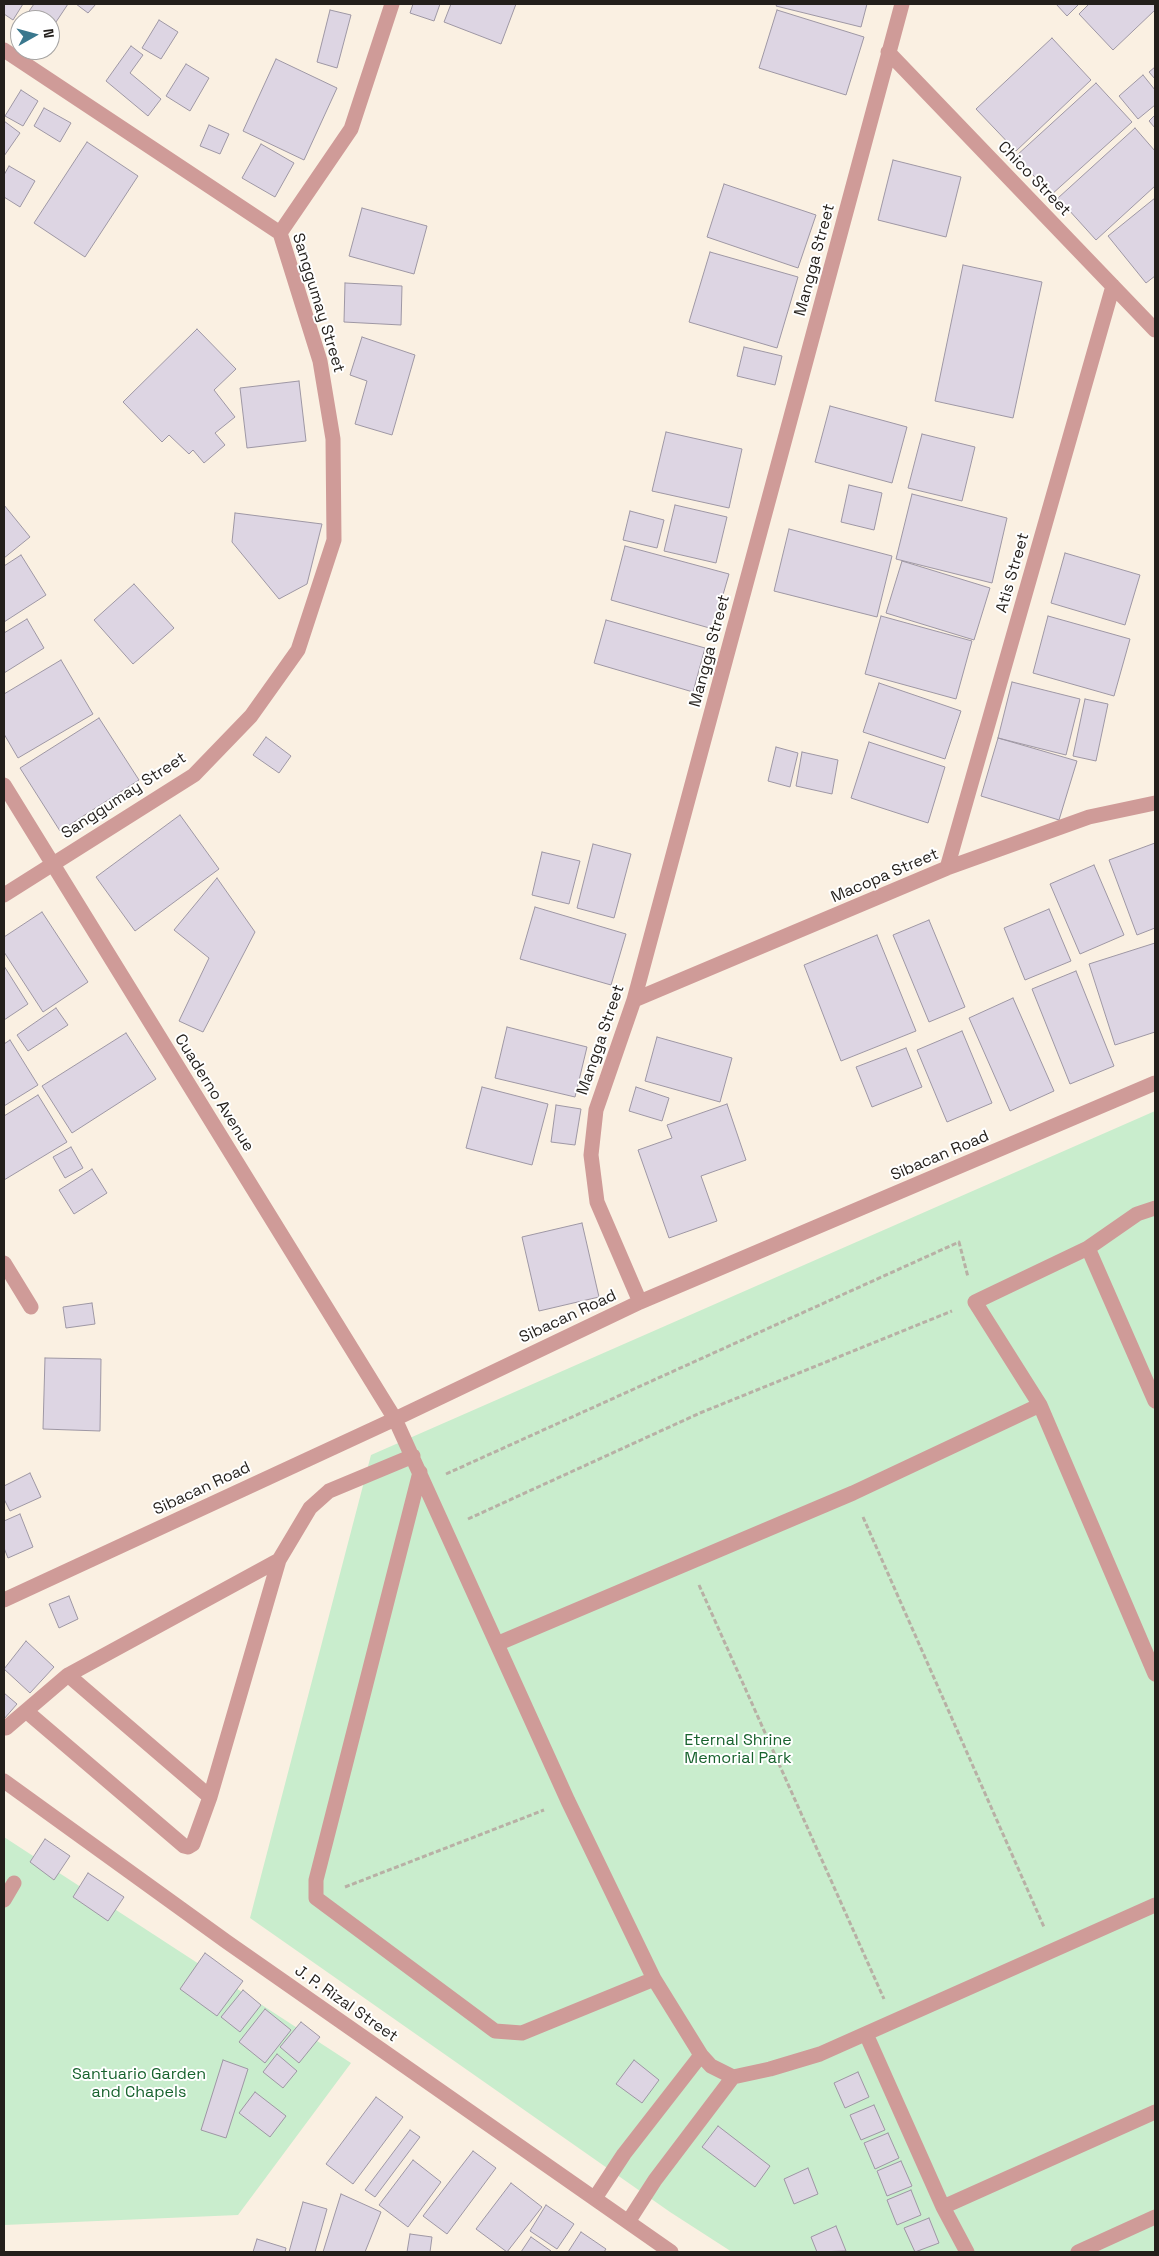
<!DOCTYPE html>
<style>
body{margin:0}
#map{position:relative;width:1159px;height:2256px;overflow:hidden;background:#faf0e2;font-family:"Space Grotesk",sans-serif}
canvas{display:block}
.frame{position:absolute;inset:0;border:5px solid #231f1b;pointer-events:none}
.north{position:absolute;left:10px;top:10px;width:50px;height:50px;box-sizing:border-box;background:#fff;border:1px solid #a7a5a4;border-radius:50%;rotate:83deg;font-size:14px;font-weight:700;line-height:20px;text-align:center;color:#231f1b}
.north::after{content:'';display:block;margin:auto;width:18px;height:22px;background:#3a788e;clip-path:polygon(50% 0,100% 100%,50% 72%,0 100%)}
</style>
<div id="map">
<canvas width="1159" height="2256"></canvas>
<div class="frame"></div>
<div class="north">N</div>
</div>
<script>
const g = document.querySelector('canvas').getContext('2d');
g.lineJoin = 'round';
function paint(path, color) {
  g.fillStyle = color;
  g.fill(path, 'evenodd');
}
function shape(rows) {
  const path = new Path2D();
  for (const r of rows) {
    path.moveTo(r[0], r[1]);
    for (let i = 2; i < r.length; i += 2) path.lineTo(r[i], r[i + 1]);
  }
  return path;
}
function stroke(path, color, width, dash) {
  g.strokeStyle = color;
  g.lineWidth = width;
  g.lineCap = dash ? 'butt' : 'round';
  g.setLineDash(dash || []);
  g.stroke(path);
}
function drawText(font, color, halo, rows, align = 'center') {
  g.font = font + ' "Space Grotesk",sans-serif';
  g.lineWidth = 4;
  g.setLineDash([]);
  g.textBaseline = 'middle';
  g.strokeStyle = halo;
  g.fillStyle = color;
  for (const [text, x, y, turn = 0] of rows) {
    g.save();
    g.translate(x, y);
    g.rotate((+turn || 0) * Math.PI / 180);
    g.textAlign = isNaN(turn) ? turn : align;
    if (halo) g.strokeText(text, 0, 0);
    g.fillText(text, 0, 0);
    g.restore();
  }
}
paint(shape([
 [1155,1111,1155,2252,732,2252,670,2212,250,1918,371,1455],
 [4,1837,351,2063,238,2215,4,2225]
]), '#c9edcd');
const building = shape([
 [4,4,23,4,13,20,4,14,4,4],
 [34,4,68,4,50,31,50,20,29,20,25,17,34,4],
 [76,4,96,4,88,13,76,4],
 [413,4,440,4,434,21,410,13,413,4],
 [451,4,516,4,501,44,444,22,451,4],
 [777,4,867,4,861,27,776,6,777,4],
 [1056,4,1079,4,1067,16,1056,4],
 [1089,4,1155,4,1155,10,1113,50,1079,14,1089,4],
 [330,10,351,15,337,68,317,62,330,10],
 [777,10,864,37,846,95,759,68,777,10],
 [159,20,178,32,161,59,142,48,159,20],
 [1052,38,1091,80,1016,151,976,109,1052,38],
 [131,46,143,55,130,73,161,99,148,116,106,81,131,46],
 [276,59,337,88,304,160,243,131,276,59],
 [186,64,209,78,190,111,166,96,186,64],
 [1155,67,1155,79,1149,72,1155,67],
 [1143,75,1155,90,1155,105,1138,119,1119,96,1143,75],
 [1096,83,1132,122,1051,195,1016,156,1096,83],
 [21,90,38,101,23,126,5,116,21,90],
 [44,108,71,123,60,142,34,126,44,108],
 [1155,115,1155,128,1149,121,1155,115],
 [4,121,20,133,4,156,4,121],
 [209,125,229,134,220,154,200,146,209,125],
 [1135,128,1155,151,1155,186,1096,240,1058,198,1135,128],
 [87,142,138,176,85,257,34,223,87,142],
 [261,144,294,163,275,197,242,178,261,144],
 [893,160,961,177,946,237,878,220,893,160],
 [9,166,35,181,20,207,4,197,4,175,9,166],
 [724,184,816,215,798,268,707,237,724,184],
 [1155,198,1155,276,1146,283,1108,236,1155,198],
 [362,208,427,226,414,274,349,256,362,208],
 [710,252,798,277,777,348,689,322,710,252],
 [963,265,1042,282,1013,418,935,401,963,265],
 [345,283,402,286,401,325,344,322,345,283],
 [197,329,236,369,214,390,235,417,215,433,225,445,204,463,193,450,189,454,169,435,162,442,123,402,197,329],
 [362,337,415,355,392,435,355,424,367,381,350,375,362,337],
 [744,347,782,356,775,385,737,376,744,347],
 [299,381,306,441,247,448,240,388,299,381],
 [830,406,907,427,892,483,815,462,830,406],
 [666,432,742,449,729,508,652,491,666,432],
 [922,434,975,447,962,501,908,488,922,434],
 [849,485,882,493,874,530,841,522,849,485],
 [912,494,1007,518,992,583,896,559,912,494],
 [4,505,30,537,4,558,4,505],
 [675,505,727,517,716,563,664,551,675,505],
 [630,511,664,520,657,548,623,540,630,511],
 [235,513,322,524,307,584,279,599,232,542,235,513],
 [789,529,892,556,877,617,774,591,789,529],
 [625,546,729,574,713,629,611,600,625,546],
 [1065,553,1140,575,1125,625,1051,603,1065,553],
 [21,555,46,595,4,622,4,566,21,555],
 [902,561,990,588,974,640,886,613,902,561],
 [134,584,174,628,133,664,94,620,134,584],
 [881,616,972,641,956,699,865,674,881,616],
 [1048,616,1130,639,1114,696,1033,673,1048,616],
 [27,619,44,648,4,673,4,633,27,619],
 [606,620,705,648,693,692,594,663,606,620],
 [61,660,93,714,18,758,4,734,4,694,61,660],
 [1012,682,1080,699,1066,755,998,738,1012,682],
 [879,683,961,711,945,759,863,732,879,683],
 [1085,699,1108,704,1096,761,1073,756,1085,699],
 [99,718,139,780,60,831,20,768,99,718],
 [266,737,291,756,279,773,253,755,266,737],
 [998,738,1077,761,1059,820,981,796,998,738],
 [869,742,945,767,928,823,851,798,869,742],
 [776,747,798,753,790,787,768,781,776,747],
 [802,752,838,760,832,794,796,786,802,752],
 [180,815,219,869,135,931,96,877,180,815],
 [1155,843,1155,928,1137,935,1109,860,1155,843],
 [593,844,631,854,614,918,577,908,593,844],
 [542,852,580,861,569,904,532,895,542,852],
 [1094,865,1124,935,1080,954,1050,884,1094,865],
 [217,878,255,932,203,1032,179,1021,209,958,174,930,217,878],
 [535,907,626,934,611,985,520,959,535,907],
 [1049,909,1071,961,1025,980,1004,928,1049,909],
 [42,912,88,982,43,1012,4,952,4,937,42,912],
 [929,920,965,1007,929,1022,893,935,929,920],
 [877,935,916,1031,841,1061,804,965,877,935],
 [1155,943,1155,1032,1115,1045,1089,964,1155,943],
 [4,966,28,1004,4,1020,4,966],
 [1076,971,1114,1066,1070,1084,1032,989,1076,971],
 [1013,998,1054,1091,1010,1111,969,1018,1013,998],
 [56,1008,68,1025,28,1051,17,1035,56,1008],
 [507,1027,587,1047,575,1097,495,1078,507,1027],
 [962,1031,992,1103,947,1122,917,1050,962,1031],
 [126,1033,156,1079,72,1133,42,1086,126,1033],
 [657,1037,732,1058,720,1102,645,1081,657,1037],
 [10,1040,38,1085,4,1106,4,1044,10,1040],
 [906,1048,922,1087,872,1107,856,1067,906,1048],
 [482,1087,548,1104,532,1165,466,1148,482,1087],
 [636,1087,669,1098,662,1121,629,1111,636,1087],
 [38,1095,67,1142,4,1180,4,1116,38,1095],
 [727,1104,746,1160,701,1176,717,1221,669,1238,638,1150,672,1138,667,1125,727,1104],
 [556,1105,581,1109,575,1145,551,1142,556,1105],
 [71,1147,83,1168,65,1178,53,1157,71,1147],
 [92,1169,107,1193,74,1214,59,1190,92,1169],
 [582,1223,599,1297,539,1311,522,1237,582,1223],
 [92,1303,95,1324,66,1328,63,1307,92,1303],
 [45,1358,101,1359,100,1431,43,1429,45,1358],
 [30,1473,41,1497,10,1511,4,1499,4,1486,30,1473],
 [20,1514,33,1547,8,1558,4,1548,4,1521,20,1514],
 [69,1596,78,1619,59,1628,49,1604,69,1596],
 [26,1641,54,1667,30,1693,4,1669,26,1641],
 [4,1693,17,1704,4,1719,4,1693],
 [45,1839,70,1856,54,1880,30,1862,45,1839],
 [88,1873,124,1897,108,1921,73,1897,88,1873],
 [205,1953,243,1981,217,2016,180,1989,205,1953],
 [243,1990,261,2005,240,2032,221,2017,243,1990],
 [265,2009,291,2030,265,2063,239,2042,265,2009],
 [301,2022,320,2037,299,2063,280,2047,301,2022],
 [277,2054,297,2071,283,2088,263,2072,277,2054],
 [223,2060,248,2069,226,2138,201,2130,223,2060],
 [634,2060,659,2080,642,2103,616,2084,634,2060],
 [858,2072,869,2097,845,2108,834,2083,858,2072],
 [255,2092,286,2116,270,2137,239,2113,255,2092],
 [376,2097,403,2117,353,2184,326,2164,376,2097],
 [874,2105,885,2130,861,2140,850,2115,874,2105],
 [718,2126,770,2166,755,2187,702,2147,718,2126],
 [410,2130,420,2137,375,2197,365,2190,410,2130],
 [888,2133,899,2158,875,2169,864,2143,888,2133],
 [473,2151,496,2168,447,2234,423,2216,473,2151],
 [413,2160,441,2182,408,2227,379,2205,413,2160],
 [901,2161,912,2186,887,2196,877,2171,901,2161],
 [808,2168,818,2194,794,2204,784,2179,808,2168],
 [511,2183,542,2207,507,2252,476,2229,511,2183],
 [911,2190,921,2215,897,2225,887,2200,911,2190],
 [341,2194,381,2212,365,2252,323,2252,341,2194],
 [303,2202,327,2209,315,2252,289,2252,303,2202],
 [546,2205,574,2224,557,2249,530,2231,546,2205],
 [929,2218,939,2243,915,2252,904,2228,929,2218],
 [836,2226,846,2251,817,2252,811,2237,836,2226],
 [581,2232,606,2249,604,2252,568,2252,581,2232],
 [410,2234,432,2237,430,2252,407,2252,410,2234],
 [531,2237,551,2251,549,2252,521,2252,531,2237],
 [257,2239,286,2248,285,2252,253,2252,257,2239]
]);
paint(building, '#ddd5e3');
stroke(building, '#9e97a4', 1);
stroke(shape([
 [446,1474,959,1242,968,1277],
 [863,1517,1044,1927],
 [468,1519,700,1413,952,1311],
 [699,1585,884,1999],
 [345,1887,544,1810]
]), '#b8b0a5', 3, [5, 2.5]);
stroke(shape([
 [4,50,280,233,320,361,333,439,334,540,298,650,251,716,194,775,4,895],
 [888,52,1155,330],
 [280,233,351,129,392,4],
 [4,785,395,1419,568,1801,654,1979,701,2055,711,2066,733,2077,770,2069,820,2054,1155,1905],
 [947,868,1113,286],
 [634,1000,947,868,1089,817,1155,803],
 [1155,1208,1137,1214,1088,1248,975,1302,1040,1405,1155,1674],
 [1088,1248,1155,1401],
 [4,1263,31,1307],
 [640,1302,597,1202,591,1155,596,1110,634,1000,902,4],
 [420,1472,316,1880,316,1898,495,2031,522,2033,654,1979],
 [4,1600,395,1419,640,1302,1155,1083],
 [499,1643,853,1493,1040,1405],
 [68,1675,210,1797,279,1560,310,1508,329,1491,413,1456],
 [26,1711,184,1846,188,1847,193,1844,210,1797],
 [6,1728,68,1675,279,1560],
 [4,1781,227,1942,671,2252],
 [4,1900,14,1883],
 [866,2034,943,2207,967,2252],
 [595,2198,624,2154,701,2055],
 [943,2207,1155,2112],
 [628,2222,655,2180,733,2077],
 [1078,2252,1155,2217]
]), '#cf9b98', 15);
drawText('16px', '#231f1b', '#fff', [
 ["Chico Street",1034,179,46],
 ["Mangga Street",815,260,-75],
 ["Sanggumay Street",318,303,73],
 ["Atis Street",1013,573,-74],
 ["Mangga Street",710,651,-75],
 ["Sanggumay Street",124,796,-33],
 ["Macopa Street",885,876,-23],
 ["Mangga Street",601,1040,-71],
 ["Cuaderno Avenue",214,1093,58],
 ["Sibacan Road",940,1156,-23],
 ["Sibacan Road",568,1317,-25],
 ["Sibacan Road",202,1489,-25],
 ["J. P. Rizal Street",346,2004,35]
]);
drawText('16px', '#17622d', '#fff', [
 ["Eternal Shrine",738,1741],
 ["Memorial Park",738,1759],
 ["Santuario Garden",139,2075],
 ["and Chapels",139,2093]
]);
</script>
